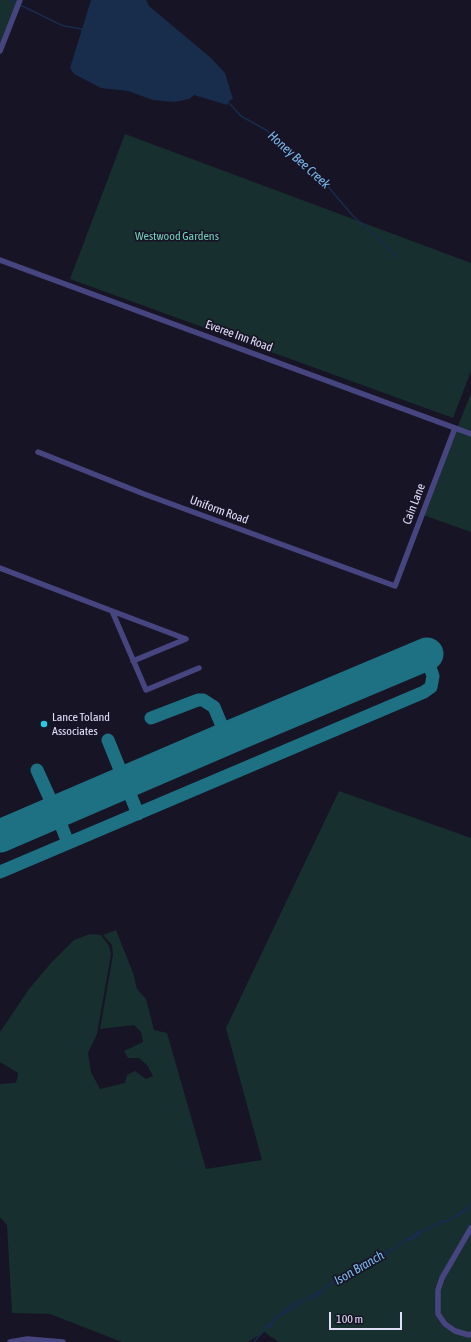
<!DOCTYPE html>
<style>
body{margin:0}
#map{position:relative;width:471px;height:1342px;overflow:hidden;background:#171426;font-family:"Asap Condensed",sans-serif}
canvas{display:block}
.scale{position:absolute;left:329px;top:1312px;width:73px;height:18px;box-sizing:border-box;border:2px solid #e1defa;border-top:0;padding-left:5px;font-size:12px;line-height:14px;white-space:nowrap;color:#e1defa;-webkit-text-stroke:3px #171426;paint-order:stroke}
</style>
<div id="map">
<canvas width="471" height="1342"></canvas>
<div class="scale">100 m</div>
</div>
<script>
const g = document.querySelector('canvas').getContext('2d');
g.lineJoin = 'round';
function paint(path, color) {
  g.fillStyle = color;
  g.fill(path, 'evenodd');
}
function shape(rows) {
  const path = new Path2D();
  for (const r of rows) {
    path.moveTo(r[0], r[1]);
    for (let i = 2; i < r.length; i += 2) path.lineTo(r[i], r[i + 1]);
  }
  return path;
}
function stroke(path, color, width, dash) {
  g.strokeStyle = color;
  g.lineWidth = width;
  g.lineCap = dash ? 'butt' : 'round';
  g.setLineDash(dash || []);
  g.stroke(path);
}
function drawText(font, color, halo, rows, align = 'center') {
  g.font = font + ' "Asap Condensed",sans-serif';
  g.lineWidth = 3.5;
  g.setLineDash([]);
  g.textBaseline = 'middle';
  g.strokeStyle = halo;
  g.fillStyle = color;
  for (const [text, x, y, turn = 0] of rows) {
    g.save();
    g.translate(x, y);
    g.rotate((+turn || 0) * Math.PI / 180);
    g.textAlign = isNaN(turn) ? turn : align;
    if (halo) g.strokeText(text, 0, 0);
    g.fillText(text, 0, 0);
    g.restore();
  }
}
paint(shape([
 [0,0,21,0,0,50],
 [125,134,471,263,471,371,453,418,70,279],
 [471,393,471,532,423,515],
 [339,791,471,838,471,1342,279,1342,264,1332,248,1342,122,1342,50,1314,12,1313,7,1225,0,1217,0,1084,15,1083,17,1080,18,1073,0,1062,0,1032,29,989,51,963,74,940,90,934,101,935,109,946,111,954,97,1034,88,1053,91,1072,100,1089,125,1083,127,1075,135,1071,146,1079,153,1076,147,1065,139,1058,128,1058,124,1051,143,1042,141,1032,134,1025,100,1029,113,955,112,945,103,935,116,930,133,973,137,989,146,999,154,1030,167,1033,206,1169,262,1160,226,1028]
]), '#172f2e');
paint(shape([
 [91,0,146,0,149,6,211,58,225,73,233,99,230,100,227,105,194,95,189,99,174,102,153,100,128,91,101,88,74,74,70,68],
 [471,1204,471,1206,462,1214,447,1222,436,1224,424,1230,417,1238,404,1242,383,1258,374,1259,369,1262,368,1261,367,1261,357,1270,349,1273,339,1280,337,1280,337,1282,325,1288,322,1293,314,1299,299,1301,294,1304,275,1320,272,1327,267,1328,265,1324,268,1325,274,1318,294,1302,300,1300,313,1298,332,1281,358,1267,368,1259,388,1253,404,1240,412,1236,417,1231,421,1231,442,1220,444,1221,451,1218]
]), '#182c4b');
stroke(shape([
 [10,0,57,23,64,26,82,29],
 [229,103,241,116,266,130,322,177,330,189,353,216,375,235,397,257],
 [422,1232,439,1224],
 [398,1246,406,1240],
 [378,1256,393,1248],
 [361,1266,370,1261],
 [306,1299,327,1287],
 [281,1315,303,1301],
 [254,1342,267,1327]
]), '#182c4b', 1.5);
stroke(shape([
 [151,718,198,700,203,700,214,707,227,738],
 [108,740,138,814],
 [37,770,56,812,68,843],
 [0,872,424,692,431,687,433,676,431,670,420,657]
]), '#1e7183', 13);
stroke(shape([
 [0,836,237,734,427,654]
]), '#1e7183', 33);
stroke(shape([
 [0,51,20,0],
 [0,260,471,434],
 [38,452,144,494,395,586,455,428],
 [0,568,112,611,146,690,199,668],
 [112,611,186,639,133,661],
 [471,1228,442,1278,438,1290,438,1314,445,1324,455,1331,469,1335,471,1334],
 [10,1342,27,1339,63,1342]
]), '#47457f', 5.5);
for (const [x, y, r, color] of [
 [44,724,4,"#24cee0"]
]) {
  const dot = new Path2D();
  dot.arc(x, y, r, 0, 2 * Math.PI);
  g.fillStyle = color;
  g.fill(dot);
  stroke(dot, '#171426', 1.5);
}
drawText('12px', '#73d1b9', '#171426', [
 ["Westwood Gardens",177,236]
]);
drawText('12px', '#e1defa', '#171426', [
 ["Everee Inn Road",239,336,20],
 ["Cain Lane",414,504,-69],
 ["Uniform Road",219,510,20]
]);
drawText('12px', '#e1defa', '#171426', [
 ["Lance Toland",52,717],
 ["Associates",52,731]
], 'left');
drawText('italic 13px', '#7ab8ec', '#171426', [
 ["Honey Bee Creek",299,160,42],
 ["Ison Branch",359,1268,-30]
]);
</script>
